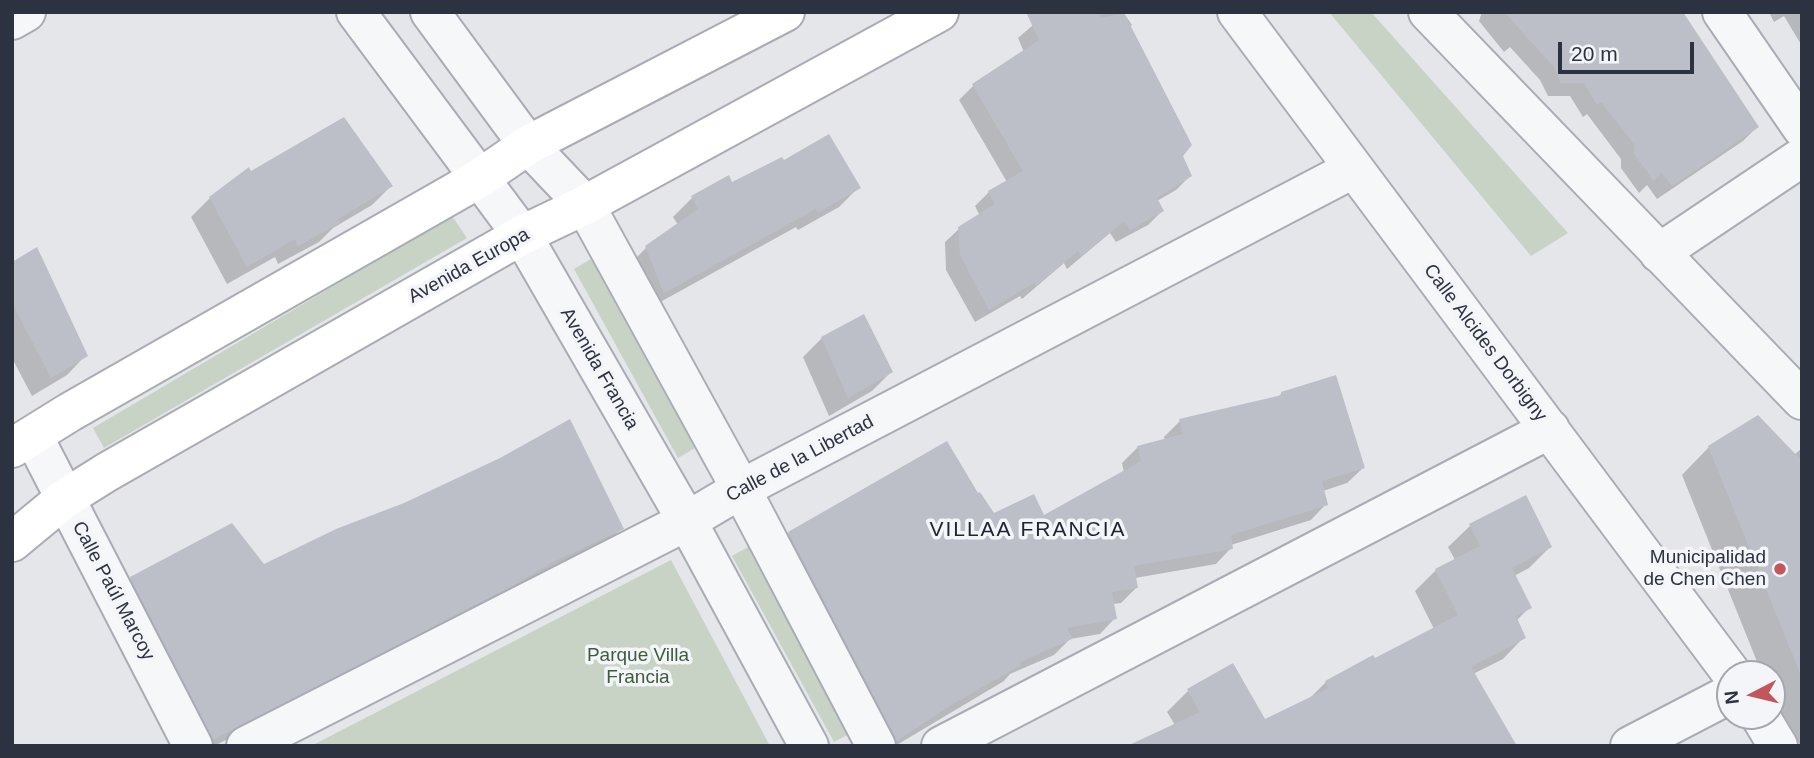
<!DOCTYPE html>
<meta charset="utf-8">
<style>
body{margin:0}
#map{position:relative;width:1814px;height:758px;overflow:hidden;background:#e4e6ea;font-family:Arial,sans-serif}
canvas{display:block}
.frame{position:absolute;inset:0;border:14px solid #2d3241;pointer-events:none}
.north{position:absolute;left:1716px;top:660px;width:70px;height:70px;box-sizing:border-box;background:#f3f5f8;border:2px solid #a4a7af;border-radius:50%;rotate:263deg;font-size:19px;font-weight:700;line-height:28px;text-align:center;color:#2d3241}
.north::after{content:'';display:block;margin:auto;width:24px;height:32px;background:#c1575c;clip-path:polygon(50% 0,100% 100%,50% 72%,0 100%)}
.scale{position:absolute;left:1558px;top:42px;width:136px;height:32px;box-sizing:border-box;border:4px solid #2d3241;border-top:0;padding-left:9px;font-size:21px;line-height:24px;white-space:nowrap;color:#2d3241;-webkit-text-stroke:5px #f3f5f8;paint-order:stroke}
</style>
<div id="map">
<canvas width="1814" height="758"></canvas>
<div class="frame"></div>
<div class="north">N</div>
<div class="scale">20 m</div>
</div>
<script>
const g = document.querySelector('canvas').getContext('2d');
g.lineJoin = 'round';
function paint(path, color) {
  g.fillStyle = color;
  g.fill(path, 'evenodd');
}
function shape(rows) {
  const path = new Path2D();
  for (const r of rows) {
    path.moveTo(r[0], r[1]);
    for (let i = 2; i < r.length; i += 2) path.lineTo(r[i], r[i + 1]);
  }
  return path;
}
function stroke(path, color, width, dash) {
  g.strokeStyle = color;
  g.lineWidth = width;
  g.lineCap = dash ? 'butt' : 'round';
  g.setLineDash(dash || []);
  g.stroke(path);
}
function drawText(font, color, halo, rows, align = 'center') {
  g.font = font + ' Arial,sans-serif';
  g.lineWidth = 7;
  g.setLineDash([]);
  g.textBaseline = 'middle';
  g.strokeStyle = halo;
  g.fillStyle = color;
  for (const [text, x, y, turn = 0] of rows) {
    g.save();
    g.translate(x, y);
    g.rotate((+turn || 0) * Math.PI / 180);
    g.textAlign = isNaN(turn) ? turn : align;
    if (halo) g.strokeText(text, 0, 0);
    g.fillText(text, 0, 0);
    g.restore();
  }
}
paint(shape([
 [1329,12,1371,12,1568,233,1531,256],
 [452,216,467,238,104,448,93,428],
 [591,259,695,448,678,458,574,269],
 [748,547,849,734,834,742,732,556],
 [671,560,770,746,311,746]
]), '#c8d3c6');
paint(shape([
 [1048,12,1123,12,1132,25,1129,28,1190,176,1176,190,1157,201,1162,211,1148,225,1116,242,1110,233,1067,269,1064,263,1022,299,1020,296,975,322,946,270,945,242,960,228,980,216,975,206,989,192,1007,182,959,100,973,86,1024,52,1018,38],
 [1482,12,1681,12,1757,127,1743,141,1657,199,1647,185,1639,193,1621,168,1621,159,1587,114,1583,117,1570,96,1548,96,1540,80,1510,47,1504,52,1479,21],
 [1769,12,1802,12,1802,46,1784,16,1774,22],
 [783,163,858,188,839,207,798,230,796,227,644,311,627,267,646,248,678,225,673,217,692,198],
 [250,173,391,186,372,205,333,228,319,242,278,264,275,257,227,284,191,217,210,198],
 [12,264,86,355,67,375,32,396,12,358],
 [822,338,891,372,872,391,829,416,803,357],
 [1282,393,1363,468,1347,483,1323,491,1326,504,1311,520,1231,545,1231,548,1216,564,1135,578,1137,587,1121,603,1113,604,1115,618,1100,634,1070,639,1054,655,1010,674,1004,681,895,746,773,549,789,533,978,495,994,515,1044,518,1124,472,1122,463,1138,447,1165,441,1164,437,1180,421,1277,398],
 [1709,447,1794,455,1802,448,1802,746,1784,730,1772,699,1772,674,1762,674,1682,475],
 [1525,497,1550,547,1529,568,1514,576,1530,607,1516,621,1524,637,1503,659,1473,674,1515,746,1175,725,1167,712,1188,691,1265,721,1309,699,1326,682,1374,661,1434,629,1415,591,1436,570,1455,560,1448,547,1470,526],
 [622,528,602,547,214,746,188,746,112,597,131,578]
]), '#0003');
paint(shape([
 [1026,12,1098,12,1101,18,1124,13,1192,145,1183,156,1192,176,1157,198,1164,211,1130,230,1124,221,1081,257,1078,251,1036,286,1034,283,989,310,960,255,958,227,995,204,988,191,1023,171,972,84,1039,40],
 [1504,12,1683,12,1759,127,1672,186,1661,172,1654,181,1634,154,1634,144,1601,102,1597,105,1584,83,1561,83,1554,67],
 [344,117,393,186,338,219,340,223,298,246,295,239,247,267,209,197,249,167,251,171],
 [829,134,861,188,817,213,816,209,664,293,645,246,698,209,691,196,729,175,732,182,782,157,784,160],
 [37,247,88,356,51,378,12,303,12,262],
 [864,314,893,372,848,398,821,337],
 [1336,375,1365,468,1322,481,1328,505,1231,535,1233,549,1134,566,1138,588,1112,592,1117,619,1067,628,1072,639,1020,662,1021,665,953,704,897,741,788,532,947,441,978,493,980,492,994,513,1034,494,1044,515,1141,461,1137,446,1183,434,1179,419,1282,395,1281,392],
 [1758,415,1802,461,1800,673,1708,446],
 [570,419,624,529,553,562,514,585,213,740,130,577,232,523,264,564,336,529,404,503,500,458],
 [1526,495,1552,547,1512,568,1532,608,1516,616,1526,638,1471,667,1517,746,1127,746,1200,712,1187,689,1233,663,1265,719,1329,688,1325,681,1373,655,1375,658,1458,615,1435,569,1480,546,1469,524]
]), '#bcbfc7');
const minor = shape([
 [1237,12,1732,674],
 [1428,12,1802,400],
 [1722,12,1802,128],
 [12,20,26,12],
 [585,205,741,489,876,746],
 [522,235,687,521,809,746],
 [1659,253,1802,157],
 [33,436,193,746],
 [1760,716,1778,746],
 [246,746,687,521,741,489,1353,169],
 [941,746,1550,429],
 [1630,746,1730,694]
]);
const tertiary = shape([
 [356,12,522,235],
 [430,12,528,145,585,205]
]);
const secondary = shape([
 [12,448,70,412,480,178,528,145,785,12],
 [12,542,64,499,107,472,522,235,585,205,939,12]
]);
stroke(minor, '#a9acb4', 42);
stroke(tertiary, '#a9acb4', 42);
stroke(secondary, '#a9acb4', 42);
stroke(minor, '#f6f7f9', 38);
stroke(tertiary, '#f6f7f9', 38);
stroke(secondary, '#fff', 38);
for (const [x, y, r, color] of [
 [1780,569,7,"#c1575c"]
]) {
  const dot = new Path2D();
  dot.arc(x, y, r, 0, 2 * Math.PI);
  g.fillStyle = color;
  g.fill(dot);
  stroke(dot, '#f3f5f8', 2.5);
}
drawText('19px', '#2d3241', '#f3f5f8', [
 ["Avenida Europa",469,266,-29],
 ["Calle Alcides Dorbigny",1485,343,53],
 ["Avenida Francia",599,369,60],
 ["Calle de la Libertad",800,459,-28],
 ["Calle Paúl Marcoy",113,591,62]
]);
drawText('19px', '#2d3241', '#f3f5f8', [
 ["Municipalidad",1766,558],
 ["de Chen Chen",1766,580]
], 'right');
drawText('19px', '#3f5b3c', '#f3f5f8', [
 ["Parque Villa",638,656],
 ["Francia",638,678]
]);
g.letterSpacing = '2px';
drawText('21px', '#1f2432', '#f3f5f8', [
 ["VILLAA FRANCIA",1028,530]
]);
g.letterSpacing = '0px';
</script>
